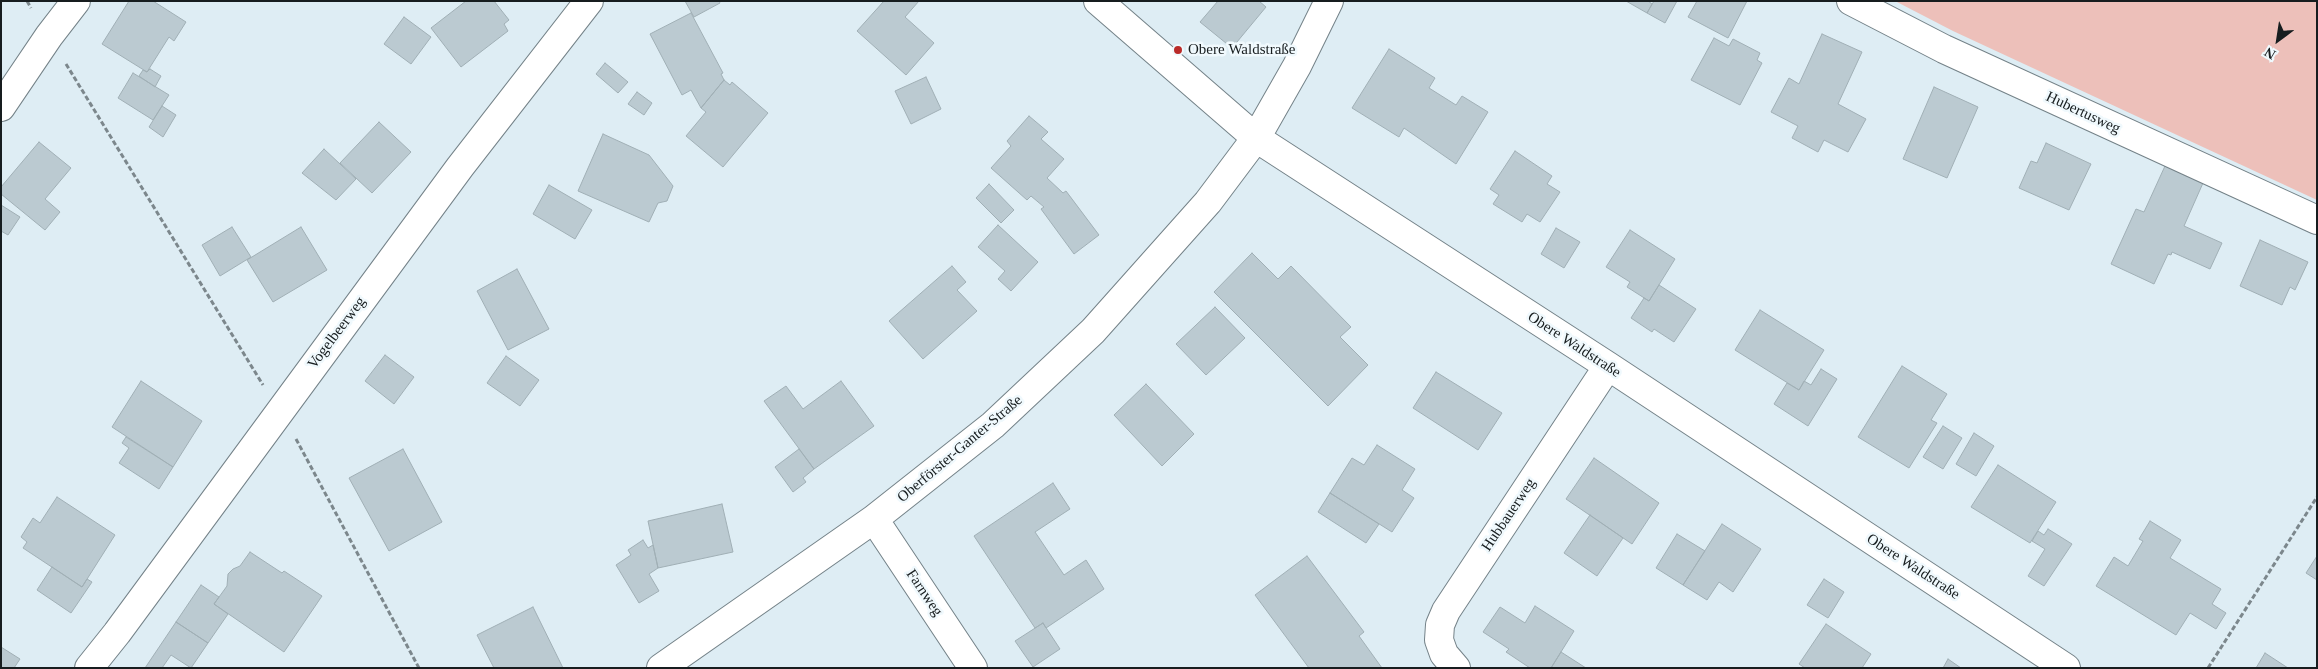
<!DOCTYPE html>
<meta charset="utf-8">
<style>
body{margin:0}
#map{position:relative;width:2318px;height:669px;overflow:hidden;background:#deedf4;font-family:"Times New Roman",serif}
canvas{display:block}
.frame{position:absolute;inset:0;border:2px solid #171d1f;pointer-events:none}
.north{position:absolute;left:2253px;top:15px;width:50px;height:50px;-webkit-text-stroke:4px #f0f9fd;paint-order:stroke;rotate:211deg;font-size:14px;font-weight:700;line-height:20px;text-align:center;color:#171d1f}
.north::after{content:'';display:block;margin:auto;width:18px;height:22px;background:#171d1f;clip-path:polygon(50% 0,100% 100%,50% 72%,0 100%)}
</style>
<div id="map">
<canvas width="2318" height="669"></canvas>
<div class="frame"></div>
<div class="north">N</div>
</div>
<script>
const g = document.querySelector('canvas').getContext('2d');
g.lineJoin = 'round';
function paint(path, color) {
  g.fillStyle = color;
  g.fill(path, 'evenodd');
}
function shape(rows) {
  const path = new Path2D();
  for (const r of rows) {
    path.moveTo(r[0], r[1]);
    for (let i = 2; i < r.length; i += 2) path.lineTo(r[i], r[i + 1]);
  }
  return path;
}
function stroke(path, color, width, dash) {
  g.strokeStyle = color;
  g.lineWidth = width;
  g.lineCap = dash ? 'butt' : 'round';
  g.setLineDash(dash || []);
  g.stroke(path);
}
function drawText(font, color, halo, rows, align = 'center') {
  g.font = font + ' "Times New Roman",serif';
  g.lineWidth = 5;
  g.setLineDash([]);
  g.textBaseline = 'middle';
  g.strokeStyle = halo;
  g.fillStyle = color;
  for (const [text, x, y, turn = 0] of rows) {
    g.save();
    g.translate(x, y);
    g.rotate((+turn || 0) * Math.PI / 180);
    g.textAlign = isNaN(turn) ? turn : align;
    if (halo) g.strokeText(text, 0, 0);
    g.fillText(text, 0, 0);
    g.restore();
  }
}
paint(shape([
 [1895,1,2317,1,2317,200,1953,31]
]), '#edc0ba');
const building = shape([
 [129,1,153,1,186,22,174,41,169,37,147,72,102,44,129,1],
 [466,1,494,1,509,20,504,24,508,31,461,67,431,28,466,1],
 [685,1,719,1,720,3,694,17,685,1],
 [884,1,919,1,905,17,934,43,906,75,857,31,884,1],
 [1218,1,1259,1,1266,7,1232,48,1200,22,1218,1],
 [1626,1,1648,1,1652,4,1647,13,1626,1],
 [1654,1,1677,1,1665,23,1647,13,1654,1],
 [1697,1,1747,1,1728,38,1688,17,1697,1],
 [691,13,723,73,721,74,724,80,701,108,691,90,682,95,650,34,691,13],
 [404,17,431,37,411,64,384,44,404,17],
 [1822,34,1862,52,1838,104,1866,119,1848,152,1824,140,1818,152,1792,138,1798,126,1771,112,1789,78,1799,84,1822,34],
 [1714,38,1729,46,1733,39,1760,53,1757,60,1762,63,1740,105,1691,80,1714,38],
 [1389,49,1435,78,1429,88,1456,105,1462,96,1488,112,1456,164,1404,128,1399,137,1352,108,1389,49],
 [605,63,628,82,618,93,596,74,605,63],
 [150,69,161,76,155,87,139,76,143,70,147,72,150,69],
 [133,73,169,95,153,120,118,98,133,73],
 [926,77,941,109,911,124,895,91,926,77],
 [724,80,730,85,732,82,768,113,723,167,686,136,706,112,701,108,724,80],
 [1934,87,1978,107,1947,178,1903,159,1934,87],
 [637,92,652,103,644,115,628,104,637,92],
 [162,106,176,115,163,137,149,127,162,106],
 [1029,116,1048,132,1041,139,1064,159,1047,178,1063,193,1066,191,1099,235,1074,254,1041,209,1044,207,1031,196,1027,200,991,168,1011,146,1007,141,1029,116],
 [379,122,411,152,372,193,340,163,379,122],
 [603,134,649,155,673,186,667,201,658,203,649,222,578,191,603,134],
 [39,142,71,168,45,199,60,212,45,230,1,194,1,187,39,142],
 [2046,143,2091,164,2069,210,2019,188,2031,161,2037,163,2046,143],
 [324,149,356,179,336,200,302,173,324,149],
 [1515,151,1552,176,1547,184,1560,192,1540,222,1527,214,1522,222,1493,204,1499,195,1490,189,1515,151],
 [2165,166,2203,183,2184,226,2222,243,2210,269,2172,252,2171,255,2168,254,2154,284,2111,264,2136,209,2144,212,2165,166],
 [989,184,1014,210,1001,223,976,198,989,184],
 [549,185,592,210,575,239,533,214,549,185],
 [1,205,20,217,8,235,1,231,1,205],
 [998,225,1038,262,1011,291,998,279,1005,271,978,247,998,225],
 [232,227,251,257,220,276,202,245,232,227],
 [301,227,327,270,273,302,247,260,301,227],
 [1556,228,1580,242,1564,268,1541,254,1556,228],
 [1630,230,1675,259,1649,301,1627,287,1630,282,1606,267,1630,230],
 [2260,240,2308,262,2295,290,2290,287,2282,305,2240,286,2260,240],
 [1252,253,1278,279,1291,266,1351,327,1340,337,1368,365,1328,406,1214,292,1252,253],
 [952,266,966,282,957,290,977,311,923,359,889,321,952,266],
 [517,269,549,329,508,350,477,291,517,269],
 [1659,285,1696,309,1674,342,1654,329,1652,332,1631,318,1644,298,1649,301,1659,285],
 [1215,307,1245,338,1206,375,1176,344,1215,307],
 [1760,310,1824,350,1799,390,1735,350,1760,310],
 [385,355,414,377,394,404,365,381,385,355],
 [506,356,539,380,520,406,487,383,506,356],
 [1902,366,1947,394,1931,420,1937,423,1909,468,1858,437,1902,366],
 [1821,369,1837,379,1808,426,1774,404,1787,383,1799,390,1804,381,1811,385,1821,369],
 [1436,372,1502,413,1478,450,1413,408,1436,372],
 [141,381,202,421,173,467,112,427,141,381],
 [841,381,874,426,814,469,764,401,786,386,803,409,841,381],
 [1146,384,1194,434,1162,466,1114,415,1146,384],
 [1943,426,1962,438,1943,469,1923,457,1943,426],
 [1974,433,1994,446,1976,476,1956,464,1974,433],
 [126,437,173,467,159,489,119,463,129,448,122,443,126,437],
 [1377,445,1415,469,1402,490,1414,498,1392,532,1330,493,1352,458,1364,465,1377,445],
 [403,449,442,522,389,551,349,478,403,449],
 [799,449,814,469,803,478,806,482,793,492,775,467,799,449],
 [1594,458,1659,503,1632,544,1566,499,1594,458],
 [1998,465,2056,502,2030,543,1971,507,1998,465],
 [1053,483,1070,509,1035,532,1064,575,1086,560,1104,589,1046,628,1043,623,1035,628,974,536,1053,483],
 [1330,493,1379,524,1366,543,1318,512,1330,493],
 [57,497,115,535,82,587,23,548,27,542,21,537,33,518,40,523,57,497],
 [722,504,733,552,658,568,648,521,722,504],
 [1590,515,1623,538,1597,576,1564,553,1590,515],
 [2150,521,2181,540,2170,558,2221,589,2212,604,2226,613,2216,629,2190,613,2176,635,2096,586,2114,557,2128,566,2143,541,2139,539,2150,521],
 [1722,524,1761,549,1733,592,1719,582,1707,600,1683,585,1722,524],
 [2048,529,2072,544,2044,586,2028,576,2045,549,2032,541,2038,531,2044,535,2048,529],
 [1677,534,1705,551,1683,585,1656,568,1677,534],
 [643,540,648,548,653,545,658,568,649,574,659,591,639,603,616,565,631,555,628,550,643,540],
 [250,552,282,573,284,571,322,596,284,652,214,604,227,586,228,574,233,569,240,566,250,552],
 [1307,556,1364,632,1359,636,1382,668,1309,668,1255,595,1307,556],
 [2317,556,2317,580,2306,573,2317,556],
 [52,567,82,587,87,579,92,582,71,613,37,590,52,567],
 [1824,579,1844,592,1828,618,1807,605,1824,579],
 [201,585,219,597,214,604,228,614,208,643,176,622,201,585],
 [1535,606,1574,631,1551,668,1530,668,1506,652,1509,649,1483,632,1500,607,1525,623,1535,606],
 [533,607,563,668,494,668,477,635,533,607],
 [176,622,208,643,191,668,171,655,162,668,145,668,176,622],
 [1043,623,1060,649,1033,667,1015,641,1043,623],
 [1826,624,1871,654,1862,668,1805,668,1799,664,1826,624],
 [1,647,20,659,14,668,1,668,1,647],
 [1561,652,1586,668,1551,668,1561,652],
 [2265,653,2288,668,2256,668,2265,653],
 [1948,659,1961,668,1943,668,1948,659]
]);
paint(building, '#bbcad1');
stroke(building, '#a0afb5', 1);
const minor = shape([
 [1098,1,1256,138,1608,366,2066,668],
 [1851,1,1944,49,2317,220],
 [1,107,49,36,76,1],
 [874,519,973,668],
 [89,668,117,633,460,167,589,1],
 [661,668,874,519,993,425,1093,331,1208,202,1256,138,1297,66,1329,1],
 [1456,668,1444,654,1439,640,1440,625,1446,611,1608,366]
]);
stroke(minor, '#748288', 30);
stroke(shape([
 [27,1,31,8],
 [66,64,263,385],
 [296,439,419,668],
 [2208,668,2317,497]
]), '#7c878c', 3, [5, 2.5]);
stroke(minor, '#fff', 28);
for (const [x, y, r, color] of [
 [1178,50,5,"#ba2b29"]
]) {
  const dot = new Path2D();
  dot.arc(x, y, r, 0, 2 * Math.PI);
  g.fillStyle = color;
  g.fill(dot);
  stroke(dot, '#f0f9fd', 2);
}
drawText('15px', '#171d1f', '#f0f9fd', [
 ["Obere Waldstraße",1188,50]
], 'left');
drawText('15px', '#171d1f', '#f0f9fd', [
 ["Hubertusweg",2083,113,25],
 ["Vogelbeerweg",337,333,-53],
 ["Obere Waldstraße",1574,345,33],
 ["Oberförster-Ganter-Straße",960,449,-40],
 ["Hubbauerweg",1509,515,-56],
 ["Obere Waldstraße",1913,567,33],
 ["Farnweg",924,593,56]
]);
</script>
